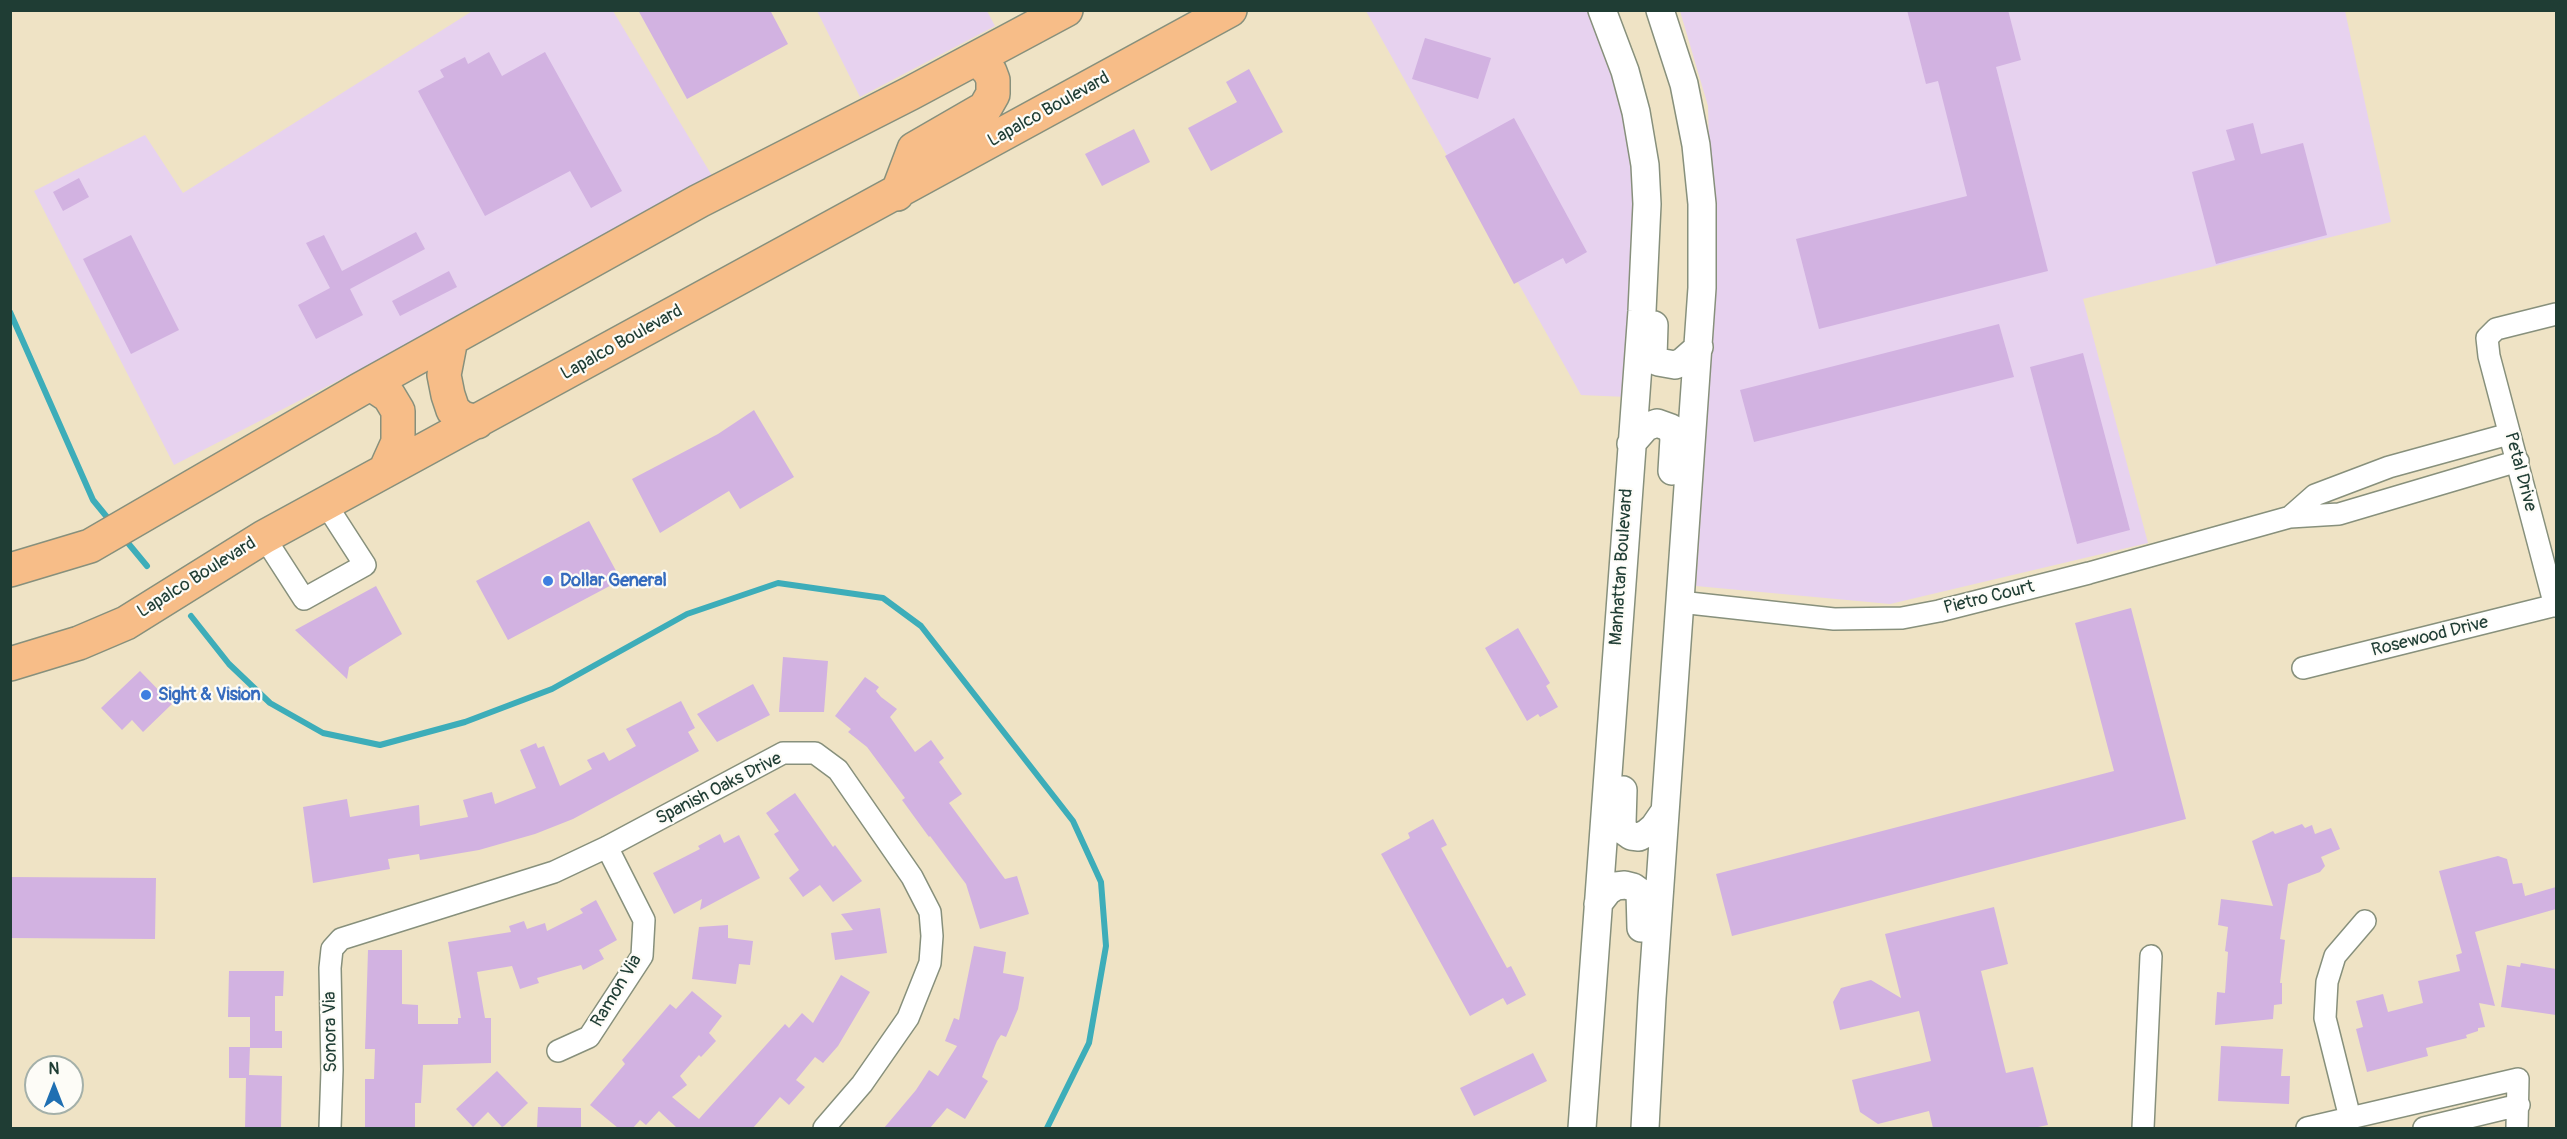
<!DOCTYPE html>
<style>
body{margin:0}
#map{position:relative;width:2567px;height:1139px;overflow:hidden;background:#efe3c5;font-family:Pangolin,sans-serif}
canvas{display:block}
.frame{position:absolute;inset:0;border:12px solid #1f3d34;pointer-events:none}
.north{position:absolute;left:24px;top:1055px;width:60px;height:60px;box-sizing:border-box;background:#fdfcf7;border:2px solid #a4b0a9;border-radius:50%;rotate:0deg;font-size:16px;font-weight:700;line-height:24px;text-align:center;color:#1f3d34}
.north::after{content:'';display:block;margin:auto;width:21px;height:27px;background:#1f6fb2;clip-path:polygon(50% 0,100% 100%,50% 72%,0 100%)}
</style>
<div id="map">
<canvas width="2567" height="1139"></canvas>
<div class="frame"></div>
<div class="north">N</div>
</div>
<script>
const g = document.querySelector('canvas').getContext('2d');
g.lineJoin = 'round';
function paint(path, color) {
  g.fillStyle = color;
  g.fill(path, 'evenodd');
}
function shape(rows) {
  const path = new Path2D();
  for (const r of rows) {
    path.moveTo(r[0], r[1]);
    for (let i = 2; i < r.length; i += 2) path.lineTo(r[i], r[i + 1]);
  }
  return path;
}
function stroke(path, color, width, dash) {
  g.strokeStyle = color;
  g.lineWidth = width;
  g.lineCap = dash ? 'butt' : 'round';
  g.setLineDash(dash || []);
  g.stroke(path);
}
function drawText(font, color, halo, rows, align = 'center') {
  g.font = font + ' Pangolin,sans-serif';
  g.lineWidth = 4.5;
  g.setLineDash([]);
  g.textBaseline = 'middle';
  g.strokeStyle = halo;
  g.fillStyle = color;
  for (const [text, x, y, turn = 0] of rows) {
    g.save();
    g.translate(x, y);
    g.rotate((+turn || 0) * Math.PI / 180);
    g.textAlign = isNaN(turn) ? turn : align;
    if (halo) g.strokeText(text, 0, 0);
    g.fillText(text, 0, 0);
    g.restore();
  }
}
paint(shape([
 [474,10,613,11,714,179,437,330,174,465,34,191,145,135,183,193],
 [817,11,987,11,995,26,860,97],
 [1366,11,1589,11,1624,107,1633,171,1633,267,1627,397,1581,395],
 [1680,11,2345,11,2391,222,2083,299,2148,543,1890,604,1696,586,1714,318,1708,106]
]), '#e7d2ef');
stroke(shape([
 [10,312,93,500,111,522],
 [123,537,147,566],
 [191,616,229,664,270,703,323,733,380,745,465,722,552,689,687,614,778,583,883,598,921,626,1073,821,1101,882,1106,946,1089,1043,1047,1128]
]), '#3dadb9', 6);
paint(shape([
 [638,10,770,10,788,44,687,99],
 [1907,10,2008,10,2021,60,1996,67,2048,271,1819,329,1796,239,1967,196,1938,81,1926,84],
 [1425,38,1491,58,1478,99,1412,79],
 [489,52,502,76,545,52,622,191,591,208,570,171,485,216,418,91,444,77,440,70,465,57,468,64],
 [1249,69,1283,132,1211,171,1188,128,1237,102,1226,82],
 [1514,118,1587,252,1566,264,1563,258,1514,284,1445,156],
 [2253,123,2261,154,2303,143,2327,235,2216,264,2192,172,2235,160,2226,130],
 [1134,129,1150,162,1102,186,1085,154],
 [79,178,89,197,63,211,53,192],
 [416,232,425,249,350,289,363,315,316,339,298,305,330,288,306,243,324,235,342,271],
 [131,235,179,330,131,354,83,259],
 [449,271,457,287,400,316,392,301],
 [1999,324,2014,377,1754,442,1740,390],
 [2083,353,2130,530,2077,544,2030,367],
 [754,410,794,477,740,509,729,491,660,533,632,479,718,434],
 [589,521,621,580,508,640,476,581],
 [376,586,402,634,349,667,347,679,295,630],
 [2131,608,2186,819,1732,936,1716,874,2114,771,2075,623],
 [1518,628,1550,683,1546,686,1558,707,1540,717,1538,714,1527,721,1485,648],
 [783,657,828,661,824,712,779,712],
 [140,671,172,704,143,732,132,720,122,730,101,708],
 [865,677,879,687,876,691,881,697,897,709,890,717,915,752,931,740,944,758,939,762,962,794,949,803,1005,879,1017,876,1029,914,980,929,966,884,930,836,929,837,902,800,905,798,867,747,848,732,851,729,835,716],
 [753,684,770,715,717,742,697,714],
 [681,701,695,728,688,732,699,751,573,819,535,834,479,850,420,860,419,854,388,859,390,869,313,883,303,807,347,799,350,817,419,805,420,826,468,817,463,800,492,792,495,804,536,788,520,750,536,743,538,748,544,746,560,786,592,769,587,760,604,752,609,761,636,746,626,729],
 [795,793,833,847,835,845,862,881,833,902,820,885,803,897,789,878,799,870,774,834,779,831,766,813],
 [1433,819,1447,845,1441,848,1507,968,1511,966,1526,995,1507,1005,1503,998,1470,1016,1381,854,1410,838,1408,833],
 [2302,824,2305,828,2312,825,2315,834,2331,828,2340,849,2321,857,2325,866,2320,872,2288,884,2280,939,2285,940,2280,983,2282,983,2282,1004,2274,1005,2273,1019,2215,1025,2217,992,2225,993,2228,952,2225,951,2228,927,2218,925,2221,899,2273,906,2252,841,2273,831,2275,834],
 [720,834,724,843,739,835,760,878,700,910,702,899,674,914,653,873,700,849,698,846],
 [2498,856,2507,859,2513,884,2522,883,2525,896,2556,887,2556,909,2475,932,2495,1006,2479,1003,2485,1027,2478,1028,2478,1031,2466,1035,2467,1038,2426,1048,2428,1056,2367,1072,2356,1029,2363,1027,2356,1001,2383,994,2388,1012,2423,1003,2418,981,2460,971,2456,955,2462,953,2439,871],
 [10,877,156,878,155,939,10,938],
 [596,900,617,940,599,950,604,959,583,970,581,965,537,978,539,983,520,989,512,966,477,972,485,1018,491,1018,491,1063,423,1065,421,1103,415,1103,415,1128,365,1128,365,1079,374,1079,375,1049,365,1049,368,950,402,950,402,1004,418,1005,418,1024,458,1024,458,1018,461,1018,448,942,511,932,509,926,524,921,527,929,545,923,547,931,583,913,580,909],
 [1994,907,2008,964,1981,971,2006,1073,2033,1067,2048,1125,2033,1128,1933,1128,1929,1111,1878,1124,1860,1112,1852,1080,1931,1061,1919,1011,1840,1030,1833,1002,1841,988,1871,980,1901,998,1885,934],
 [880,908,887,953,835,960,831,933,853,930,841,914],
 [728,925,728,938,753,941,750,965,739,964,736,984,692,979,699,927],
 [974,946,1006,952,1003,973,1024,977,1018,1009,1006,1037,1001,1035,997,1041,982,1077,988,1081,965,1119,947,1108,930,1128,884,1128,916,1090,929,1070,938,1076,957,1046,945,1041,954,1018,959,1020],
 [2521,963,2556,969,2556,1015,2501,1007,2507,965,2520,967],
 [229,971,284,971,283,996,275,996,275,1031,282,1031,282,1048,250,1048,250,1017,228,1017],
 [841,975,870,992,838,1046,823,1063,815,1057,796,1080,805,1087,789,1105,780,1097,753,1128,677,1128,659,1111,646,1125,640,1120,633,1128,618,1128,590,1105,625,1064,622,1060,670,1004,676,1009,692,991,722,1016,709,1033,716,1041,701,1057,699,1055,680,1076,687,1085,672,1097,699,1119,785,1024,789,1028,802,1013,813,1023],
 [2221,1046,2283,1049,2281,1076,2290,1076,2289,1104,2218,1101],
 [229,1047,250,1047,249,1075,282,1076,281,1128,245,1128,246,1078,229,1078],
 [1533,1053,1547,1081,1474,1116,1460,1088],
 [497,1071,528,1103,504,1126,502,1127,488,1112,473,1127,456,1109],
 [538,1107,581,1108,581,1128,537,1128]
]), '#d2b2e1');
const minor = shape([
 [2290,517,2315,495,2389,467,2509,434],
 [264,537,304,599,365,565,325,503],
 [1680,602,1834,619,1902,618,1939,611,2089,573,2290,517,2339,514,2518,461],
 [2555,606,2489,356,2487,338,2496,329,2556,314],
 [2303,668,2556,605],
 [558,1051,589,1037,642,956,644,920,607,847],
 [2350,1118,2325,1018,2327,982,2335,956,2365,921],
 [330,1128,332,1070,330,968,332,949,341,939,554,872,607,847,783,753,815,753,838,770,912,877,930,912,932,936,930,963,908,1018,862,1084,824,1128],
 [2143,1128,2151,956],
 [2307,1128,2518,1079,2517,1128],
 [2424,1128,2519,1105]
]);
const tertiary = shape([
 [1654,325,1653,357,1658,362,1675,365,1682,362,1699,347],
 [1631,444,1646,427,1657,423,1671,428,1674,438,1672,471],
 [1623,790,1622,823,1624,831,1631,836,1639,837,1647,833,1654,827,1665,811],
 [1598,904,1608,891,1616,886,1625,885,1633,887,1640,892,1641,928],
 [1582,1128,1642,311,1647,204,1645,165,1636,112,1625,71,1602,10],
 [1645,1128,1652,998,1702,288,1702,204,1696,145,1684,84,1660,10]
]);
const primary = shape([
 [897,194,914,149,985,108,993,94,993,80,990,72,977,58],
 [451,339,444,375,448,395,453,410,462,418,477,422],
 [371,384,389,396,398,411,398,442,385,471],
 [10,570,90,546,359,390,699,201,911,93,1066,10],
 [10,664,79,643,126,623,264,537,1230,10]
]);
stroke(minor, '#87907c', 24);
stroke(tertiary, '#87907c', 30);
stroke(primary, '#87907c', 36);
stroke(minor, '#fff', 21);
stroke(tertiary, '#fff', 27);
stroke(primary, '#f7bd88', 33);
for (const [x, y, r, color] of [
 [548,581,6,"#3f7fe0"],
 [146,695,6,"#3f7fe0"]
]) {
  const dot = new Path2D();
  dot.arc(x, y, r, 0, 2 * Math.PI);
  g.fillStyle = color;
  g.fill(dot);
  stroke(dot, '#fdfcf7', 2);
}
drawText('18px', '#1f3d34', '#fdfcf7', [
 ["Lapalco Boulevard",1049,110,-29],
 ["Lapalco Boulevard",622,343,-29],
 ["Petal Drive",2520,472,75],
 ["Manhattan Boulevard",1622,567,-86],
 ["Lapalco Boulevard",197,578,-32],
 ["Pietro Court",1989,598,-14],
 ["Rosewood Drive",2430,637,-14],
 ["Spanish Oaks Drive",719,789,-27],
 ["Ramon Via",617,991,-59],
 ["Sonora Via",331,1032,-91]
]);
drawText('bold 18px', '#366cbe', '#fdfcf7', [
 ["Dollar General",560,581],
 ["Sight & Vision",158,695]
], 'left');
</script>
